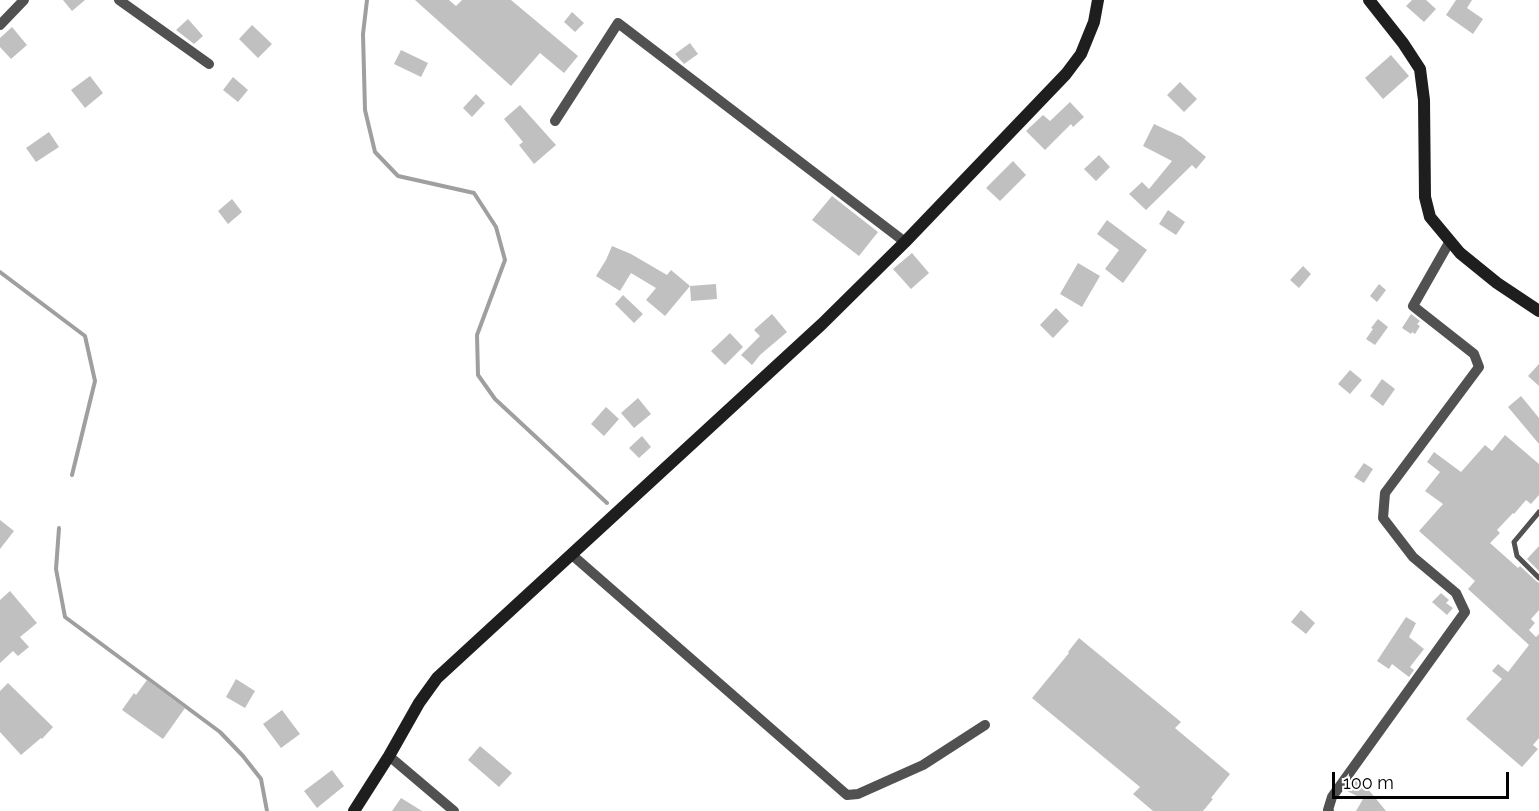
<!DOCTYPE html>
<style>
body{margin:0}
#map{position:relative;width:1539px;height:811px;overflow:hidden;background:#fff;font-family:Raleway,sans-serif}
canvas{display:block}
.scale{position:absolute;left:1332px;top:772px;width:177px;height:27px;box-sizing:border-box;border:3px solid #000;border-top:0;padding-left:8px;font-size:18px;line-height:21px;white-space:nowrap;color:#000;-webkit-text-stroke:4px #fff;paint-order:stroke}
</style>
<div id="map">
<canvas width="1539" height="811"></canvas>
<div class="scale">100 m</div>
</div>
<script>
const g = document.querySelector('canvas').getContext('2d');
g.lineJoin = 'round';
function shape(rows) {
  const path = new Path2D();
  for (const r of rows) {
    path.moveTo(r[0], r[1]);
    for (let i = 2; i < r.length; i += 2) path.lineTo(r[i], r[i + 1]);
  }
  return path;
}
function stroke(path, color, width, dash) {
  g.strokeStyle = color;
  g.lineWidth = width;
  g.lineCap = dash ? 'butt' : 'round';
  g.setLineDash(dash || []);
  g.stroke(path);
}
function paint(path, color) {
  g.fillStyle = color;
  g.fill(path, 'evenodd');
}
stroke(shape([
 [367,0,363,34,365,110,375,152,398,176,474,193,496,227,505,260,477,335,478,375,495,399,607,503],
 [0,272,85,336,95,381,72,475],
 [59,528,56,569,65,617,220,732,243,756,261,779,267,811]
]), '#9f9f9f', 4);
paint(shape([
 [63,0,85,0,72,11],
 [415,0,449,0,456,6,462,0,511,0,578,56,564,73,540,53,511,86],
 [1412,0,1426,0,1436,9,1424,22,1406,6],
 [1456,0,1472,0,1467,8,1483,19,1473,34,1446,15],
 [572,12,584,23,575,32,564,22],
 [188,19,203,36,194,44,176,30],
 [252,25,272,44,258,58,239,39],
 [12,27,27,45,11,59,0,47,0,38],
 [690,43,698,54,684,64,675,54],
 [401,50,428,63,421,77,394,64],
 [1391,55,1409,76,1383,99,1365,78],
 [90,76,103,93,85,108,71,90],
 [233,77,248,90,238,102,223,90],
 [1180,82,1197,99,1184,112,1167,95],
 [476,94,485,103,472,117,463,108],
 [1070,102,1084,117,1073,127,1071,124,1045,150,1026,131,1043,115,1050,121],
 [520,105,556,145,534,164,519,145,523,142,504,119],
 [1154,124,1182,137,1206,157,1196,169,1192,165,1146,210,1129,194,1142,182,1149,189,1172,161,1143,146],
 [49,132,59,147,36,162,26,148],
 [1099,155,1110,167,1096,181,1084,169],
 [1013,161,1026,175,1000,201,986,188],
 [832,196,878,232,859,256,812,220],
 [232,199,242,212,228,224,218,211],
 [1168,210,1185,222,1176,235,1159,224],
 [1107,220,1147,250,1123,283,1105,269,1119,250,1097,234],
 [612,246,631,254,667,275,671,270,690,286,665,316,646,300,656,288,631,273,620,291,596,276,606,260],
 [912,253,929,273,911,289,893,269],
 [1078,263,1100,276,1082,307,1060,294],
 [1303,266,1311,274,1299,288,1290,280],
 [716,284,717,299,691,301,690,286],
 [1379,284,1386,290,1377,302,1370,296],
 [623,295,643,314,634,323,615,304],
 [1056,308,1069,321,1053,338,1040,325],
 [772,314,787,332,760,355,752,365,741,355,760,336,754,330],
 [1411,314,1420,321,1417,324,1420,326,1415,334,1412,332,1411,334,1402,328],
 [1378,319,1388,327,1375,345,1366,339,1373,329,1371,328],
 [730,333,743,347,725,365,711,351],
 [1539,364,1539,386,1528,376],
 [1350,370,1362,380,1350,394,1338,384],
 [1382,379,1395,389,1383,406,1370,396],
 [1521,396,1539,418,1539,444,1508,407],
 [638,398,651,414,634,428,621,413],
 [606,407,619,419,604,436,591,424],
 [1505,435,1539,464,1539,495,1531,504,1526,500,1514,514,1513,513,1497,530,1500,533,1490,543,1518,568,1520,566,1536,581,1539,583,1539,610,1531,619,1535,623,1529,630,1536,637,1539,634,1539,738,1533,745,1538,749,1522,767,1466,719,1502,679,1492,671,1498,664,1508,672,1529,645,1468,589,1475,581,1419,531,1443,504,1425,491,1440,472,1427,462,1434,452,1461,472,1485,445,1492,451],
 [642,436,651,447,639,458,629,448],
 [1364,463,1373,469,1364,483,1354,477],
 [0,520,14,531,0,549],
 [1539,546,1539,571,1527,559],
 [10,591,37,623,20,637,29,647,18,656,13,651,0,663,0,600],
 [1441,593,1449,600,1446,603,1453,608,1447,615,1432,602],
 [1301,610,1315,623,1306,634,1291,622],
 [1406,617,1416,623,1409,637,1424,649,1410,667,1414,670,1409,677,1392,664,1389,669,1377,661],
 [1079,638,1181,722,1175,728,1230,774,1211,798,1213,799,1203,811,1153,811,1133,794,1140,787,1032,698,1069,653,1068,652],
 [236,679,255,691,245,708,226,697],
 [147,680,185,708,163,739,122,710,134,693,136,695],
 [8,683,53,727,42,739,41,738,21,755,0,732,0,691],
 [282,710,300,734,281,748,263,724],
 [480,746,512,773,499,787,468,760],
 [332,770,344,786,317,808,304,791],
 [1354,779,1363,783,1386,811,1356,811,1363,799,1347,791],
 [401,798,422,811,392,811]
]), '#c0c0c0');
stroke(shape([
 [1539,512,1514,542,1517,556,1539,578]
]), '#515151', 5);
stroke(shape([
 [119,0,209,64],
 [0,25,24,0],
 [555,121,618,23,905,242],
 [571,554,847,795,858,794,923,765,985,725],
 [389,756,454,811],
 [1329,811,1328,810,1332,797,1465,612,1456,593,1413,557,1383,518,1385,493,1479,367,1474,354,1413,306,1450,241]
]), '#515151', 10);
stroke(shape([
 [1369,0,1403,43,1420,69,1424,100,1425,197,1430,217,1460,253,1497,283,1539,311],
 [354,811,389,756,419,703,437,678,822,324,905,242,1066,74,1081,54,1094,22,1098,0]
]), '#1e1e1e', 12);
</script>
